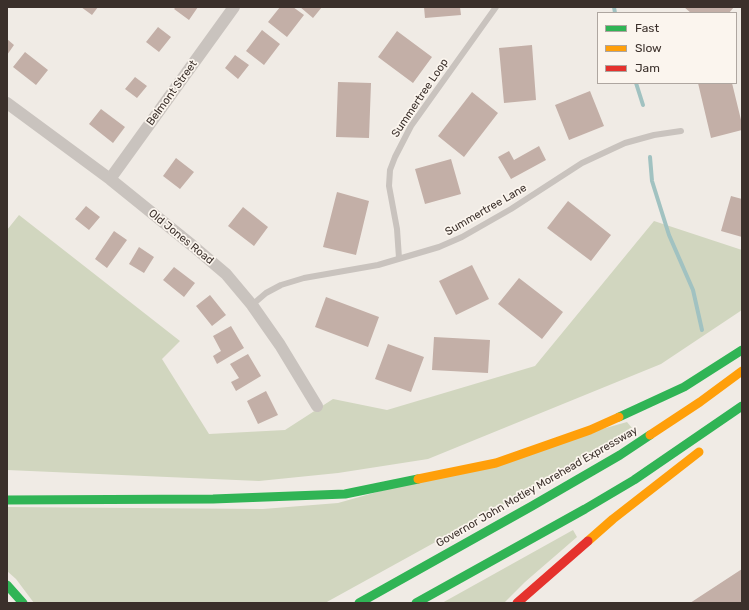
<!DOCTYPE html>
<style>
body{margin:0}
#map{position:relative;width:749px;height:610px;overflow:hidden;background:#f0ebe5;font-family:Rubik,sans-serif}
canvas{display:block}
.frame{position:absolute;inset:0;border:8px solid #3b302b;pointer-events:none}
.legend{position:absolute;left:597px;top:12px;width:140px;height:72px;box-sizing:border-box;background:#fbf5ee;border:1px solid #aea6a0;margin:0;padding:5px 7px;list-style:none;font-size:12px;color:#3b302b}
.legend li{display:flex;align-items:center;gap:8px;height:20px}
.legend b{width:20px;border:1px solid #aea6a0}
</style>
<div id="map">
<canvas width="749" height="610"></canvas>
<div class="frame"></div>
<ul class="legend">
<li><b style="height:5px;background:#30b455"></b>Fast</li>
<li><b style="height:5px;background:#ff9f0a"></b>Slow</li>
<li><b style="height:5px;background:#e5322d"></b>Jam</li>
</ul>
</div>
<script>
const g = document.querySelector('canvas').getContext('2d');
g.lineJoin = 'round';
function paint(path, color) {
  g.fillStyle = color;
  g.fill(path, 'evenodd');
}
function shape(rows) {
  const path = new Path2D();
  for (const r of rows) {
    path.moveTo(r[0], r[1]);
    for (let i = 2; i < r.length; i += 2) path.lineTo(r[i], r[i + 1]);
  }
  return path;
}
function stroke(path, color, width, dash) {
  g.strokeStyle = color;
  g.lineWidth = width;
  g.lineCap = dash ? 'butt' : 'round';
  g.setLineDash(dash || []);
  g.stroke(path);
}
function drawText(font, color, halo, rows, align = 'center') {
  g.font = font + ' Rubik,sans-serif';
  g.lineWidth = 3.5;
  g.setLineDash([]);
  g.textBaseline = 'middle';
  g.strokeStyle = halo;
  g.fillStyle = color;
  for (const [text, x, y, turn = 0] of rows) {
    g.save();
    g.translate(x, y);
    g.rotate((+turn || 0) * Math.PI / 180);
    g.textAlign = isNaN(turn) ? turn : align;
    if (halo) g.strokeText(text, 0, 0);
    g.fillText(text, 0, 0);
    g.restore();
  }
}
paint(shape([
 [19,215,180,341,162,359,209,434,285,430,333,399,387,410,535,366,654,221,742,250,742,310,661,364,428,459,338,473,259,481,7,470,7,230],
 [627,422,632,428,546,481,325,603,34,603,16,579,7,571,7,507,263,509,338,503],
 [573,530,577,537,525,582,504,603,442,603]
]), '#d1d6bf');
stroke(shape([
 [614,7,615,13],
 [636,83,643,105],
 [650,157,652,181,669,235,693,290,702,330]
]), '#a1c2c1', 4);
paint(shape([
 [81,7,98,7,92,15],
 [176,7,198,7,189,20,174,9],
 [280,7,293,7,304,15,287,37,268,22],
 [300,7,322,7,313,18],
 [424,7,460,7,461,15,425,18],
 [684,7,734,7,729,13,691,13],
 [158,27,171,37,159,52,146,42],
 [262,30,280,44,264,65,246,51],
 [397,31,432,57,413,83,378,57],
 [7,39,14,45,7,55],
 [532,45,536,100,504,103,499,48],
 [25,52,48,70,36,85,13,67],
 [235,55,249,65,238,79,225,68],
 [135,77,147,86,137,98,125,89],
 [338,82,371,83,369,138,336,137],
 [698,83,732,83,742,124,742,130,711,138],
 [590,91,604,126,569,140,555,105],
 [472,92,498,113,464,157,438,136],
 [101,109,125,127,113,143,89,124],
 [539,146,546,160,511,179,498,157,509,151,514,160],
 [176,158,194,172,180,189,163,176],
 [451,159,461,194,425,204,415,169],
 [337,192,369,201,356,255,323,247],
 [731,196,742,199,742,237,721,231],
 [568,201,611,235,591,261,547,228],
 [86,206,100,217,89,230,75,219],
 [243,207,268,227,254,246,228,226],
 [114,231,127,240,107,268,95,259],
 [139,247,154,257,144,273,129,264],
 [472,265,489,299,456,315,439,281],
 [174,267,195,283,184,297,163,280],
 [519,278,563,312,542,339,498,304],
 [210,295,226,315,212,326,196,306],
 [326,297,379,317,368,347,315,327],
 [231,326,244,348,217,364,213,356,221,351,213,336],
 [434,337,490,340,488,373,432,370],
 [388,344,424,357,411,392,375,379],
 [248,354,261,376,236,391,231,382,239,378,230,364],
 [266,391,278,415,258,424,247,401],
 [742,569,742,603,690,603]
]), '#c3afa7');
stroke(shape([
 [399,258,397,229,389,186,390,170,395,157,411,126,496,7],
 [252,305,266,293,281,285,304,278,378,265,439,247,462,237,511,209,582,163,625,143,654,135,681,131]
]), '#c9c3be', 6);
stroke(shape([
 [7,103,110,179,193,246,226,274,252,305,280,345,317,406],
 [110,179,234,7]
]), '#c9c3be', 12);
stroke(shape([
 [619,417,684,387,742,350],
 [7,500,213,499,345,494,418,479],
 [7,585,23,603],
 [359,603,532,506,620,455,650,435],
 [416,603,585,509,634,480,742,406]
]), '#30b455', 9);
stroke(shape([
 [650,435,700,402,742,371],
 [418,479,496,463,590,430,619,417],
 [588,541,613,519,699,452]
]), '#ff9f0a', 9);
stroke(shape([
 [517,603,588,541]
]), '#e5322d', 9);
drawText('11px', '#3b302b', '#fbf5ee', [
 ["Belmont Street",172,93,-54],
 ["Summertree Loop",420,98,-56],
 ["Summertree Lane",486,210,-30],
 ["Old Jones Road",181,237,39],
 ["Governor John Motley Morehead Expressway",537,487,-30]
]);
</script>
